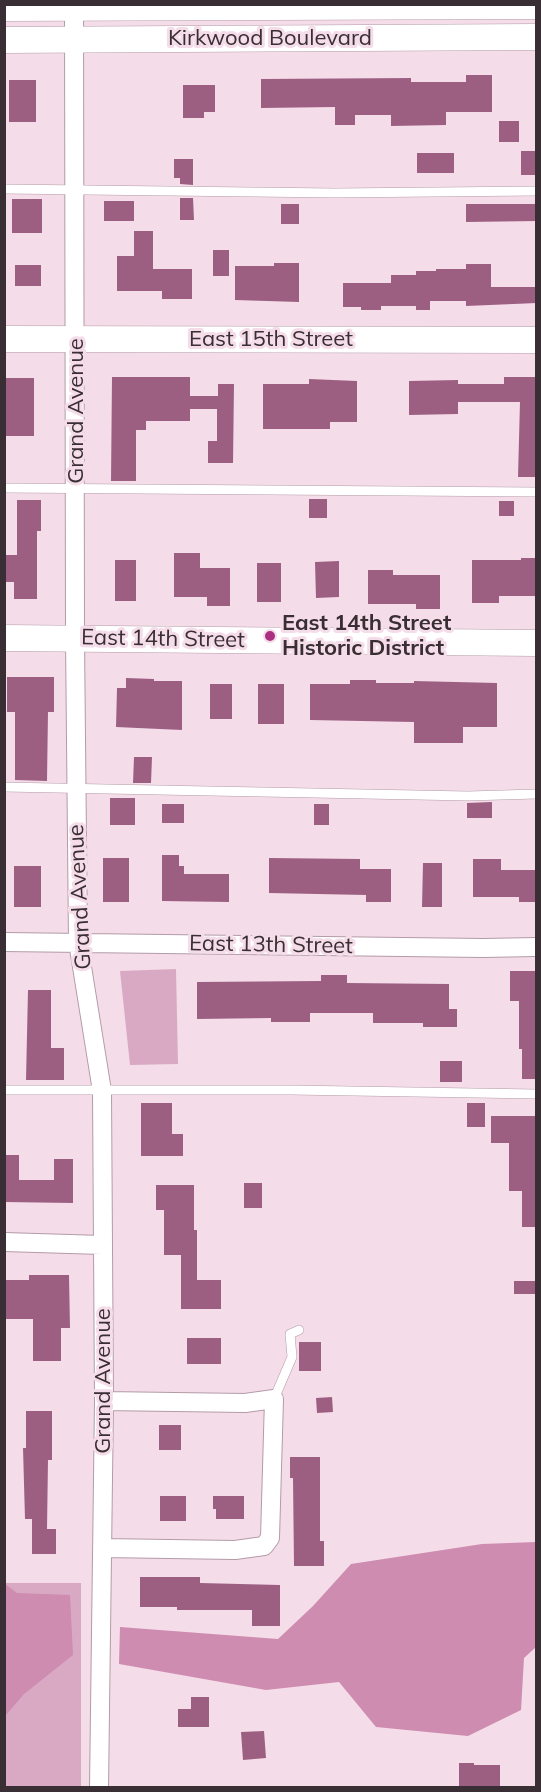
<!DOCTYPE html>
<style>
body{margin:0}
#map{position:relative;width:541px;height:1792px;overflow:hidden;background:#f5dce9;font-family:Mulish,sans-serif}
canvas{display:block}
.frame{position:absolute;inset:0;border:6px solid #382e33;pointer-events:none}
</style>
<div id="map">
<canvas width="541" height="1792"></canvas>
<div class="frame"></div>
</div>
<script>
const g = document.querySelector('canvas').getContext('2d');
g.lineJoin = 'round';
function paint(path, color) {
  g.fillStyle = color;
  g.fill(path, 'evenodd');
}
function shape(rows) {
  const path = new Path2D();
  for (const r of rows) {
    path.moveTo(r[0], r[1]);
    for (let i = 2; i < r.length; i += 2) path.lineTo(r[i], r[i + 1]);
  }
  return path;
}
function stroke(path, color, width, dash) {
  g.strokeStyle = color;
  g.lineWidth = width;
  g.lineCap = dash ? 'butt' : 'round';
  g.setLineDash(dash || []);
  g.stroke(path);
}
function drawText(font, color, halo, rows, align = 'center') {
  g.font = font + ' Mulish,sans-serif';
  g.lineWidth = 6;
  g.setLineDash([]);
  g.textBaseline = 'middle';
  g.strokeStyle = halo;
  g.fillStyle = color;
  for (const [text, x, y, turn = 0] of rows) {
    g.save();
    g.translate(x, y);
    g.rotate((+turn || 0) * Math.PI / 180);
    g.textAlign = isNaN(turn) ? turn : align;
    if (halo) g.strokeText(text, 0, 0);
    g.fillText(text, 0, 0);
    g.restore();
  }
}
paint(shape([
 [176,969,178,1064,130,1065,120,971],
 [5,1583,81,1583,81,1787,5,1788]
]), '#d9a9c3');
paint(shape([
 [536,1542,536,1647,524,1658,521,1710,468,1736,376,1727,339,1682,266,1690,119,1664,120,1627,278,1639,313,1606,351,1564,482,1544],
 [5,1584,17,1593,70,1595,73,1655,24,1694,5,1716]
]), '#cd8cb0');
paint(shape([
 [466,75,492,75,492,112,446,112,446,125,391,126,391,115,355,115,355,125,335,125,335,107,261,108,261,79,411,78,411,82,466,82],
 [9,80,36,80,36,122,9,122],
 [183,85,215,85,215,112,204,112,204,118,183,118],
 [499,121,519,121,519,142,499,142],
 [521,151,537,151,537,175,521,175],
 [417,153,454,153,454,173,417,173],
 [174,159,193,159,193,185,180,184,180,178,174,178],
 [180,198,193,198,194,220,180,220],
 [12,199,42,199,42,233,12,233],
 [104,201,134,201,134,221,104,221],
 [281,204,299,204,299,224,281,224],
 [466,204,537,204,537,221,466,222],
 [134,231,153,231,153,269,192,269,192,299,162,299,162,291,117,291,117,256,134,256],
 [213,250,229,250,229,276,213,276],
 [274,263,299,263,299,302,235,300,235,266,274,266],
 [466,264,491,264,491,287,537,287,537,303,466,306,466,301,430,301,430,310,416,310,416,306,381,306,381,310,361,310,361,307,343,307,343,283,391,283,391,275,416,275,416,271,436,271,436,269,466,269],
 [15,265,41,265,41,286,15,286],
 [112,377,190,377,190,396,218,396,218,384,234,384,233,463,208,463,208,441,217,441,217,409,190,409,190,421,146,421,146,430,136,430,136,481,111,481],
 [504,377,537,377,537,477,518,477,520,402,458,402,458,414,409,415,409,381,458,380,458,384,504,384],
 [4,378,34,378,34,436,4,436],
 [309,379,357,381,357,422,330,422,330,429,263,429,263,384,309,384],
 [309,499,327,499,327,518,309,518],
 [17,500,41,500,41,531,37,531,37,599,14,599,14,582,6,582,6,555,17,555],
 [499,501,514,501,514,516,499,516],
 [174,553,200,553,200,568,230,568,230,606,207,606,207,597,174,597],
 [521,558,537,558,537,596,499,596,499,603,472,603,472,560,521,560],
 [115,560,136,560,136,601,115,601],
 [339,561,339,597,316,598,315,562],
 [257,563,281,563,281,602,257,602],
 [368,570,393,570,393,575,440,575,440,609,416,609,416,604,368,604],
 [7,677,54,677,54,712,48,712,47,781,15,780,15,712,7,712],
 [126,678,154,679,154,681,182,681,182,730,116,727,117,688,126,688],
 [350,680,376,680,376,683,414,683,414,681,497,683,497,727,463,727,463,743,414,743,414,722,310,720,310,684,350,684],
 [210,684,232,684,232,719,210,719],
 [258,684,284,684,284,724,258,724],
 [134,757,152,757,151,783,133,783],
 [110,798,135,798,135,825,110,825],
 [492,802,492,818,467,818,467,803],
 [162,804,184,804,184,823,162,823],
 [314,804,329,804,329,825,314,825],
 [162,855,179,855,179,866,184,866,184,874,229,874,229,902,162,901],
 [103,858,129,858,129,902,103,902],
 [269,858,360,859,360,869,391,869,391,902,366,902,366,895,269,893],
 [473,859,501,859,501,870,537,870,537,902,519,902,519,897,473,897],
 [423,863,442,863,442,907,422,907],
 [14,866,41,866,41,907,14,907],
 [510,971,537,971,537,1079,522,1079,522,1049,519,1049,519,1001,510,1001],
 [321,975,347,975,347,983,449,984,449,1009,457,1009,457,1027,423,1027,423,1023,373,1023,373,1013,310,1013,310,1022,271,1022,271,1018,197,1019,197,982,321,981],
 [28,990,51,990,51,1048,64,1048,64,1080,26,1080],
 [440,1061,462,1061,462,1082,440,1082],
 [141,1103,172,1103,172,1134,183,1134,183,1156,141,1156],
 [467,1103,485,1103,485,1127,467,1127],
 [491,1116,535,1116,537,1227,522,1227,522,1191,509,1191,509,1143,491,1143],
 [4,1155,19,1155,19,1180,54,1180,54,1159,73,1159,73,1203,4,1202],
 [244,1183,262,1183,262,1208,244,1208],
 [156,1185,194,1185,194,1230,197,1230,197,1280,221,1280,221,1309,181,1309,181,1255,164,1255,164,1210,156,1210],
 [29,1275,69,1275,70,1328,61,1328,61,1361,33,1361,33,1319,4,1319,4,1280,29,1280],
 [514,1281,537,1281,537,1294,514,1294],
 [187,1338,221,1338,221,1364,187,1364],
 [299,1342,321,1342,321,1371,299,1371],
 [332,1397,333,1412,317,1413,316,1398],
 [26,1411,52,1411,52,1460,48,1460,47,1529,56,1529,56,1554,32,1554,32,1519,25,1519,23,1448,26,1448],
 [159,1425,181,1425,181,1450,159,1450],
 [290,1457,320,1457,320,1541,324,1541,324,1566,294,1566,293,1478,290,1478],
 [160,1496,186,1496,186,1521,160,1521],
 [213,1496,244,1496,244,1519,216,1519,216,1509,213,1509],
 [140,1577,200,1577,200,1583,280,1585,280,1626,252,1626,252,1610,177,1610,177,1607,140,1607],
 [191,1697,209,1697,209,1727,178,1727,178,1709,191,1709],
 [264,1731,266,1758,243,1760,241,1732],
 [459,1763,474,1763,474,1765,500,1765,500,1788,459,1788]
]), '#9c5f82');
const lane = shape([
 [4,189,335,193,536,191],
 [4,488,536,492],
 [4,787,468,796,536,794],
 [4,1090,291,1090,536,1094],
 [274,1399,292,1357,290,1334,299,1330]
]);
const street = shape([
 [74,4,75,638,78,942,102,1091,104,1401,99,1788],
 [4,942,483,948,536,947],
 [4,1242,102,1245],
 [103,1548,235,1550,264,1546,270,1538,274,1399,245,1403,104,1401]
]);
const secondary = shape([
 [4,8,536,6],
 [4,40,536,37],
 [4,339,536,340],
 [4,638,536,643]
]);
stroke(lane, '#b39ba7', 10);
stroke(street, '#b39ba7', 20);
stroke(secondary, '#b39ba7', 27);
stroke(lane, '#fff', 9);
stroke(street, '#fff', 18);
stroke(secondary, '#fff', 26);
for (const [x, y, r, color] of [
 [270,636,6,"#ac3081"]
]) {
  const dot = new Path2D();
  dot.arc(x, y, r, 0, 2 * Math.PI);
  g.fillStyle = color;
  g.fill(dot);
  stroke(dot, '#f5dce9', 2);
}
drawText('22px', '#382e33', '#f5dce9', [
 ["Kirkwood Boulevard",270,38],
 ["East 15th Street",271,339],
 ["Grand Avenue",76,411,-90],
 ["East 14th Street",163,639,1],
 ["Grand Avenue",80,897,-93],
 ["East 13th Street",271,945,1],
 ["Grand Avenue",103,1381,-90]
]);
drawText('bold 22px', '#382e33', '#f5dce9', [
 ["East 14th Street",282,623],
 ["Historic District",282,648]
], 'left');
</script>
